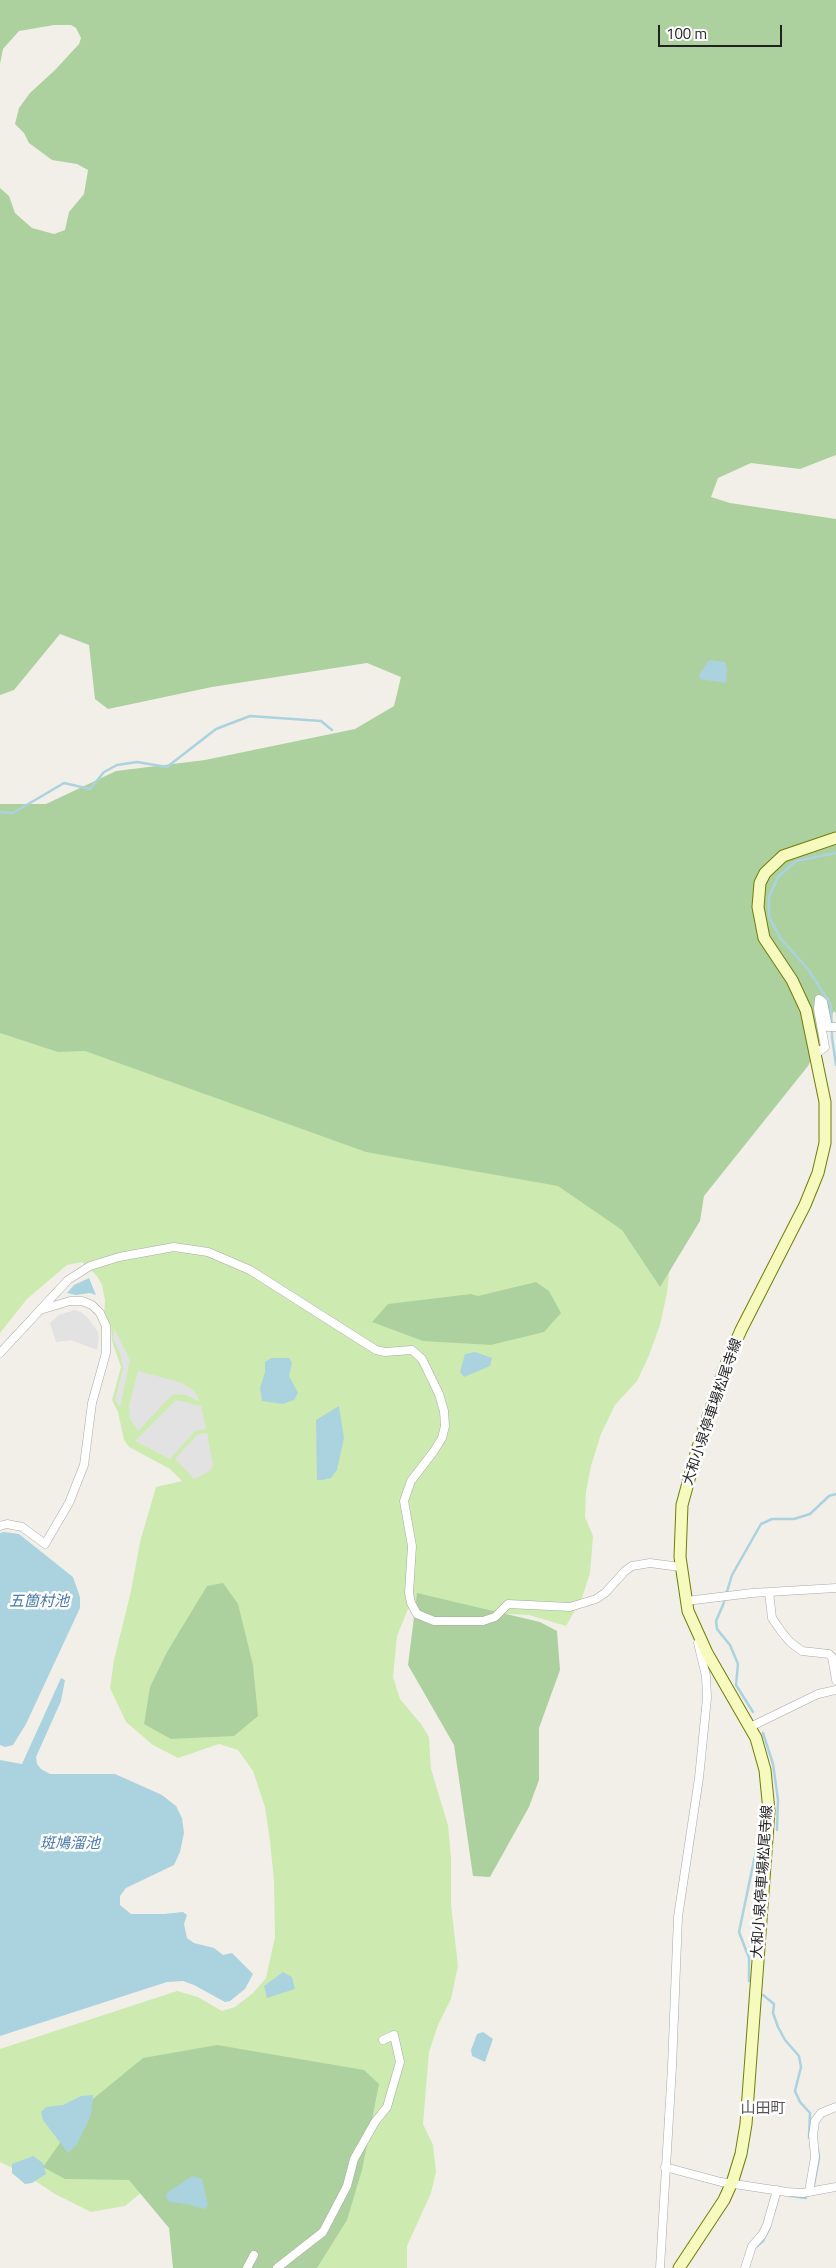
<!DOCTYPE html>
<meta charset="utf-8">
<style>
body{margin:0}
#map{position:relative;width:836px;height:2268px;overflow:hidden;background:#f2efe9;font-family:"Titillium Web",sans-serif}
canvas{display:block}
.scale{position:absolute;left:658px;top:25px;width:124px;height:22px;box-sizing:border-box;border:2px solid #222;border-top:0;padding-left:6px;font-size:15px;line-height:18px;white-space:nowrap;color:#222;-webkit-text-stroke:4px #fff;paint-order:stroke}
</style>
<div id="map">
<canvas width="836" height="2268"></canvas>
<div class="scale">100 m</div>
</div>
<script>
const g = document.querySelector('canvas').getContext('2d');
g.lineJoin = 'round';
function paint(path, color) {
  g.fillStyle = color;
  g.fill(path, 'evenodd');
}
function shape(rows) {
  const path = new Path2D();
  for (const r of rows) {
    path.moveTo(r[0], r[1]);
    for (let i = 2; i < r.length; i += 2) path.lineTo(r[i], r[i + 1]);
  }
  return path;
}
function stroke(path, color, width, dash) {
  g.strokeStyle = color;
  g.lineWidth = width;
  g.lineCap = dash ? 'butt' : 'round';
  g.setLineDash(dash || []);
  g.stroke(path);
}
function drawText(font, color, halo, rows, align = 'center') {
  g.font = font + ' "Titillium Web","Noto Sans JP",sans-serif';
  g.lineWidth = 5;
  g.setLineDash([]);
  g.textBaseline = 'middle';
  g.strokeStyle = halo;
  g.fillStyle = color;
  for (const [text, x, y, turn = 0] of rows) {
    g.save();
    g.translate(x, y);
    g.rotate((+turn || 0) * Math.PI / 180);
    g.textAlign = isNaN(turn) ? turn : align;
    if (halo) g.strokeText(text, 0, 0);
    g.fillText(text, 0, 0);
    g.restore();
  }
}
paint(shape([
 [0,1005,498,1141,672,1246,667,1293,660,1325,648,1358,637,1381,615,1405,601,1434,591,1466,586,1492,585,1517,593,1536,590,1573,582,1598,566,1626,529,1615,408,1609,397,1636,393,1677,400,1699,421,1724,429,1737,431,1769,448,1825,451,1857,451,1904,458,1966,451,1999,438,2025,429,2052,423,2124,433,2145,436,2172,431,2193,407,2246,407,2268,291,2268,159,2178,125,2206,91,2212,55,2194,23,2173,0,2162,0,2049,177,1991,198,1997,222,2011,235,2007,253,1993,266,1978,275,1937,274,1881,270,1841,265,1807,253,1771,238,1750,219,1744,178,1758,153,1745,126,1722,110,1688,114,1660,131,1591,140,1542,156,1487,182,1481,170,1469,129,1447,124,1440,118,1412,112,1400,121,1367,112,1341,111,1326,104,1316,105,1301,102,1285,97,1276,82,1262,67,1265,27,1299,0,1333]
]), '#cdebb0');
paint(shape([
 [0,0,836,0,836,455,800,469,751,463,718,478,711,497,730,503,836,519,836,1013,834,1011,808,1066,704,1196,700,1221,660,1287,622,1230,558,1186,366,1152,85,1051,58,1052,0,1033,0,804,46,804,116,771,205,760,355,729,394,706,401,677,367,663,212,687,108,709,95,699,89,645,60,634,14,690,0,695,0,188,9,196,15,213,32,228,54,234,65,230,69,212,84,194,88,170,77,164,52,160,29,143,24,133,15,124,19,108,30,93,55,70,79,44,81,38,76,28,71,25,54,25,19,31,3,49,0,64],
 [536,1282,549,1291,561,1313,544,1332,491,1345,423,1341,372,1322,388,1304,471,1294,478,1296],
 [223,1583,238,1604,253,1665,258,1716,234,1736,171,1739,144,1724,150,1687,167,1652,207,1586],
 [417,1593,540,1622,557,1631,560,1670,539,1728,539,1780,529,1807,490,1877,473,1876,454,1745,408,1665],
 [217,2045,364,2070,379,2084,362,2170,347,2220,317,2268,173,2268,169,2228,129,2180,65,2179,43,2167,88,2103,143,2058]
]), '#add19e');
paint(shape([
 [74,1310,81,1312,88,1318,98,1332,99,1339,97,1350,71,1340,56,1342,50,1323,59,1315],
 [114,1328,130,1360,120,1407,115,1400,123,1368,120,1353,113,1339],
 [138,1371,182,1383,195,1392,200,1402,186,1395,173,1394,138,1431,130,1419,129,1405],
 [176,1400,201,1406,206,1429,195,1431,170,1459,135,1441],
 [207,1433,213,1466,210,1471,194,1479,175,1459,198,1434]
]), '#e2e2e2');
paint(shape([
 [709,660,725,662,727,670,726,683,700,679,699,675],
 [89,1278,96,1295,90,1293,76,1295,67,1293,74,1285],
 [475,1352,492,1358,490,1366,464,1377,460,1372,465,1354],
 [271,1358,289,1358,292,1363,289,1376,298,1393,294,1400,283,1404,262,1401,260,1388,265,1372,265,1362],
 [339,1406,344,1438,337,1470,331,1478,323,1480,317,1480,316,1420],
 [4,1532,19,1534,73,1577,80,1597,80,1608,26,1724,13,1745,5,1747,0,1745,0,1533],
 [61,1678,65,1680,61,1701,36,1757,37,1764,41,1769,50,1774,115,1774,162,1795,176,1806,182,1818,184,1833,180,1852,174,1865,126,1888,120,1896,120,1905,131,1914,164,1914,183,1912,187,1915,184,1924,187,1938,194,1943,214,1948,223,1955,232,1953,253,1974,245,1989,230,2001,225,2002,194,1985,183,1981,167,1982,0,2036,0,1760,22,1764],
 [283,1972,292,1977,295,1989,267,1998,264,1986],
 [483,2032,493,2039,485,2062,472,2056,471,2050,477,2034],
 [93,2095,91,2115,77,2144,68,2153,43,2120,41,2112,46,2107,63,2105,81,2096],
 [33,2156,43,2163,46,2174,32,2183,25,2184,12,2173,12,2164],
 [192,2176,202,2179,208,2206,204,2209,187,2204,169,2202,166,2198,167,2193]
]), '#aad3df');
stroke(shape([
 [0,812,13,813,64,783,90,789,104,772,117,765,137,762,167,767,216,729,250,716,321,721,332,730],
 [836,853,796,861,778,877,769,897,769,917,781,939,808,969,831,1005,832,1037,836,1065],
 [753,1712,736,1685,738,1664,730,1645,717,1629,716,1621,723,1605,732,1575,761,1524,772,1519,794,1519,810,1514,829,1496,836,1494],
 [763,1733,773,1764,778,1800,777,1830],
 [749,1981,749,1958,739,1932,758,1841],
 [763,1995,774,2004,773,2013,778,2027,785,2040,799,2056,801,2067,795,2091,800,2102,810,2113,809,2138,811,2139],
 [814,2185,819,2158,818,2150],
 [790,2196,806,2198],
 [756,2247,763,2241,770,2227]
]), '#aad3df', 2.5);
const minor = shape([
 [816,1054,825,1047,818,1009,819,999,823,1002,828,1027,836,1027],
 [0,1353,68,1280,90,1266,119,1257,174,1247,208,1252,250,1270,376,1350,385,1352,412,1350,422,1359,439,1394,444,1411,445,1426,442,1438,434,1451,411,1481,404,1501,412,1546,409,1593,411,1603,417,1614,434,1621,483,1621,495,1617,508,1604,570,1607,596,1599,605,1593,625,1571,632,1566,650,1563,680,1567],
 [0,1526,7,1524,22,1527,45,1544,69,1503,84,1465,92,1403,106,1353,106,1326,100,1313,92,1305,82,1301,70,1301,40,1310],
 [769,1592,772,1618,781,1631,790,1642,802,1651,829,1654,832,1657,836,1680],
 [686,1601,752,1593,836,1588],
 [750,1727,818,1694,836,1690],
 [665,2167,721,2182,787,2192,803,2193,836,2187],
 [809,2192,815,2157,813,2135,815,2121,821,2113,836,2107],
 [247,2268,254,2255],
 [277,2268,323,2232,347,2186,354,2159,375,2122,387,2107,400,2062,394,2035,383,2040],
 [660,2268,672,2067,678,1917,699,1778,707,1698,706,1676,698,1643],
 [745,2268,752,2246,762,2235,767,2225,777,2190]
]);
const secondary = shape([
 [679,2268,724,2200,733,2180,741,2154,746,2124,769,1811,765,1770,756,1738,707,1653,688,1611,680,1557,682,1505,697,1450,724,1369,741,1330,805,1205,818,1173,825,1143,825,1102,806,1010,792,980,764,938,758,907,760,883,765,873,783,856,836,838]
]);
stroke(minor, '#a9a9a9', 9);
stroke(secondary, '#707d05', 13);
stroke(minor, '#fff', 8);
stroke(secondary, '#f7fabf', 11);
drawText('14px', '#222', '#fff', [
 ["大和小泉停車場松尾寺線",713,1412,-71],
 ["大和小泉停車場松尾寺線",763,1882,-86]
]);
drawText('italic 15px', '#4a7aab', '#fff', [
 ["五箇村池",39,1602],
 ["斑鳩溜池",70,1844]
]);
drawText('15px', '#555', '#fff', [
 ["山田町",763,2109]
]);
</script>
